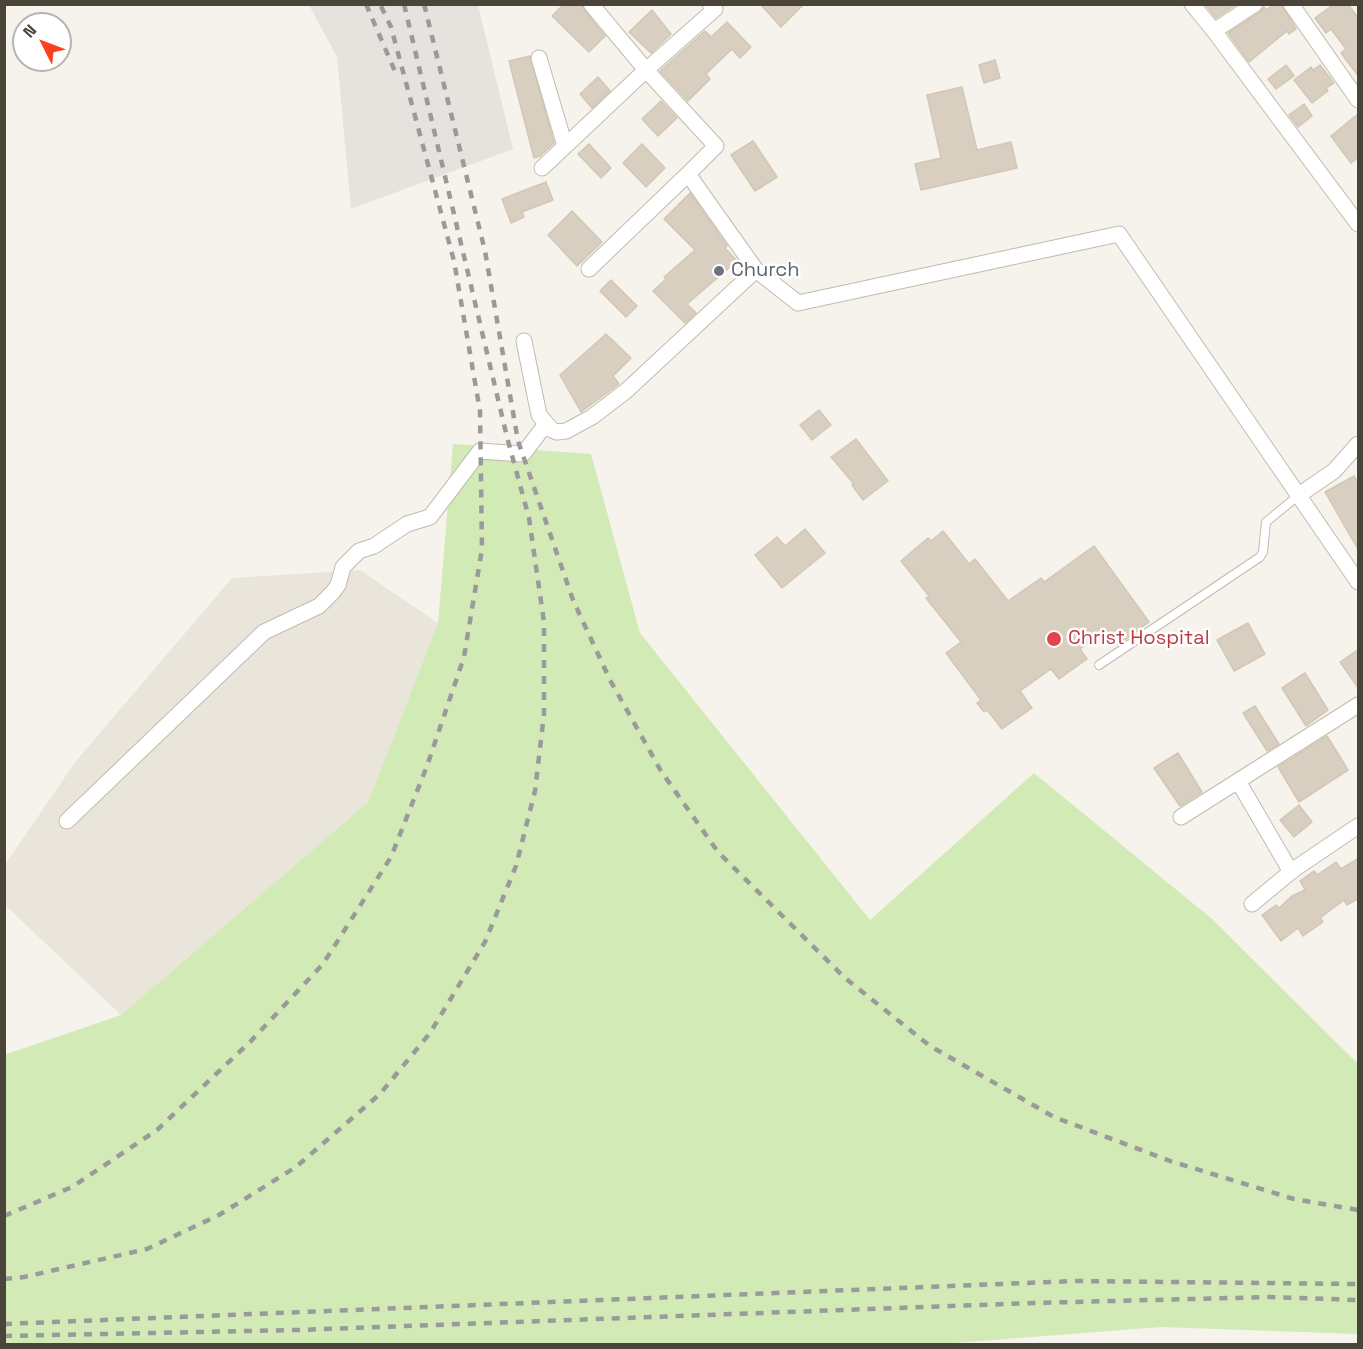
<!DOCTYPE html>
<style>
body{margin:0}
#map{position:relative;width:1363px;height:1349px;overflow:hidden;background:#f6f3ec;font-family:"Space Grotesk",sans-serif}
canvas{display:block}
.frame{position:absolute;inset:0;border:6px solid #4b4439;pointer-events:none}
.north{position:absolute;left:12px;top:12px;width:60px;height:60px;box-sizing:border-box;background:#fff;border:2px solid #b7b4b0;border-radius:50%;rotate:312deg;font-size:16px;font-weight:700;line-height:24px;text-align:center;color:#4b4439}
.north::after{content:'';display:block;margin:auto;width:21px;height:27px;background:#fc3f1d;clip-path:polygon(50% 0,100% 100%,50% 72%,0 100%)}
</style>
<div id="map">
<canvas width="1363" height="1349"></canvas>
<div class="frame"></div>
<div class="north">N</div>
</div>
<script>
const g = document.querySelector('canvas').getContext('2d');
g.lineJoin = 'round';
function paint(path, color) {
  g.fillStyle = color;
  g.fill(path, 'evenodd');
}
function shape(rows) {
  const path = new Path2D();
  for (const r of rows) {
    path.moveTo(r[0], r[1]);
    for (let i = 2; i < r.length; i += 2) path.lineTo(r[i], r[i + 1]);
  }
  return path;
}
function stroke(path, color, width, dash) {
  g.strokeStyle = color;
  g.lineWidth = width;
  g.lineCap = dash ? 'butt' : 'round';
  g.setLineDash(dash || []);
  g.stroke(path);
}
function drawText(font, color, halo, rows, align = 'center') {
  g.font = font + ' "Space Grotesk",sans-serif';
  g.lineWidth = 5;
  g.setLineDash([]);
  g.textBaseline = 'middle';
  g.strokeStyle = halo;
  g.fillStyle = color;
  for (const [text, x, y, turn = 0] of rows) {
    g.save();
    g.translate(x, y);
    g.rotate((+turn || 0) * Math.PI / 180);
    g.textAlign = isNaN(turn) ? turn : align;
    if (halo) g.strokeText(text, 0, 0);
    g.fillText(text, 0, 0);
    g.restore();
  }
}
paint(shape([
 [360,570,438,623,368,802,121,1015,5,905,4,866,76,761,232,578]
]), '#eae5da');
paint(shape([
 [309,5,478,5,513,149,351,209,337,57]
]), '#e6e2dd');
paint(shape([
 [453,444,591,454,640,633,870,920,1034,773,1212,919,1358,1064,1358,1334,1161,1327,941,1344,5,1344,4,1055,121,1015,368,802,438,623]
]), '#d2eab5');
const building = shape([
 [564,4,581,4,584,10,605,36,589,52,552,16,564,4],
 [760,4,804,4,781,27,760,4],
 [1205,4,1237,4,1216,18,1205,4],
 [1274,4,1281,4,1296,29,1289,34,1287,31,1249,62,1228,33,1260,12,1264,7,1266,10,1274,4],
 [1334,4,1348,4,1359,19,1359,77,1341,53,1346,49,1331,29,1326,33,1315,18,1334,4],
 [652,10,671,34,651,53,629,32,652,10],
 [727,22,751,47,740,58,732,49,706,74,710,79,688,101,660,71,705,31,711,37,727,22],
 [530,56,554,143,540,156,534,158,509,61,530,56],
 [995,60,1000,78,984,83,979,65,995,60],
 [1286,65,1294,76,1276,89,1268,79,1286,65],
 [1320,65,1334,83,1326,88,1328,91,1312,103,1294,80,1311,67,1313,70,1320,65],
 [598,77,610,91,592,108,580,94,598,77],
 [962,87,977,150,1011,142,1017,168,921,190,915,164,941,158,927,95,962,87],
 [661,101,677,118,658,136,642,119,661,101],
 [1304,104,1312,116,1298,127,1289,115,1304,104],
 [1359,113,1359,157,1351,163,1331,136,1359,113],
 [753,141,777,177,755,191,731,155,753,141],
 [589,144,611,168,601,178,578,154,589,144],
 [642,144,665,168,646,187,623,163,642,144],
 [546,182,553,200,522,212,524,217,511,223,502,199,546,182],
 [690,193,727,246,725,248,737,261,687,304,696,313,685,323,653,291,666,279,664,277,695,250,664,219,690,193],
 [572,211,602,242,577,266,548,235,572,211],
 [611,280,637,306,626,317,600,291,611,280],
 [606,334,631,358,613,376,619,384,581,412,560,375,606,334],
 [819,410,831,425,812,440,800,425,819,410],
 [856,439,888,481,863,500,852,485,854,484,831,457,856,439],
 [1354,476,1359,484,1359,551,1325,492,1354,476],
 [805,529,825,553,782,588,755,555,777,537,785,546,805,529],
 [943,531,969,564,975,559,1008,601,1041,578,1044,582,1094,546,1149,622,1118,645,1107,630,1080,649,1087,659,1059,679,1051,669,1020,691,1032,708,1002,729,987,710,984,712,977,703,981,700,946,653,961,642,926,598,929,596,901,561,928,538,931,541,943,531],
 [1248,623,1265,654,1234,671,1217,640,1248,623],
 [1359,649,1359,689,1340,662,1359,649],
 [1305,673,1328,710,1306,726,1282,688,1305,673],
 [1255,706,1279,744,1267,751,1243,713,1255,706],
 [1327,736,1348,770,1299,802,1278,767,1327,736],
 [1178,753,1202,792,1180,806,1154,768,1178,753],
 [1299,805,1312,822,1294,837,1280,820,1299,805],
 [1359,858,1359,898,1347,905,1344,900,1320,918,1323,922,1303,936,1298,928,1281,941,1262,915,1276,905,1279,908,1292,896,1305,890,1300,881,1314,871,1317,875,1336,862,1341,869,1359,858]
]);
paint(building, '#d8cfc1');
stroke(building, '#d3c7b4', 1.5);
const service = shape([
 [1099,665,1260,557,1263,552,1266,522,1299,495]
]);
const minor = shape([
 [710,4,715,9,646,70,716,146,688,174,756,270,798,303,1119,234,1358,582],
 [1192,4,1214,31],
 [1255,4,1214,31,1358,224],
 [1291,4,1358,100],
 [539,58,565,146],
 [542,168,646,70,591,4],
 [589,269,688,174],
 [524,341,539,415,552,430,557,432,566,431,592,417,626,391,756,270],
 [1299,495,1334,471,1358,444],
 [1238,781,1291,872],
 [1181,817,1358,705],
 [67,821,264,632,319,606,333,592,338,585,343,567,359,551,374,546,407,524,430,517,480,451,523,454,546,424],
 [1252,904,1293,870,1358,826]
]);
stroke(service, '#c2bbae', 10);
stroke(minor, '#c2bbae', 17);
stroke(service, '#fff', 8);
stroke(minor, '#fff', 15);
stroke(shape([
 [366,4,397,76],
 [424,4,485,251,518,441,573,600,610,680,661,771,718,852,845,978,930,1046,1054,1117,1170,1161,1294,1199,1358,1210],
 [4,1216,72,1187,157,1130,250,1042,323,964,391,857,427,766,464,657,482,549,480,411,454,261,391,27,380,4],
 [4,1279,24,1277,147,1249,219,1215,296,1167,380,1094,430,1033,485,942,516,866,535,791,544,714,544,622,529,518,507,437,404,4],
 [4,1324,1075,1281,1358,1284],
 [4,1336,298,1330,1033,1303,1271,1297,1358,1300]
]), '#9a9a9a', 4.5, [8, 8]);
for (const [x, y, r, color] of [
 [719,271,6,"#6b7280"],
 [1054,639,8,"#e0444e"]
]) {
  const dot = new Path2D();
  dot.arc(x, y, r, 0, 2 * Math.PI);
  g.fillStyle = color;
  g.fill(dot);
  stroke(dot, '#fff', 2);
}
drawText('20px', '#5b616d', '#fff', [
 ["Church",731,271]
], 'left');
drawText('20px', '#be3a42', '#fff', [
 ["Christ Hospital",1068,639]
], 'left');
</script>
